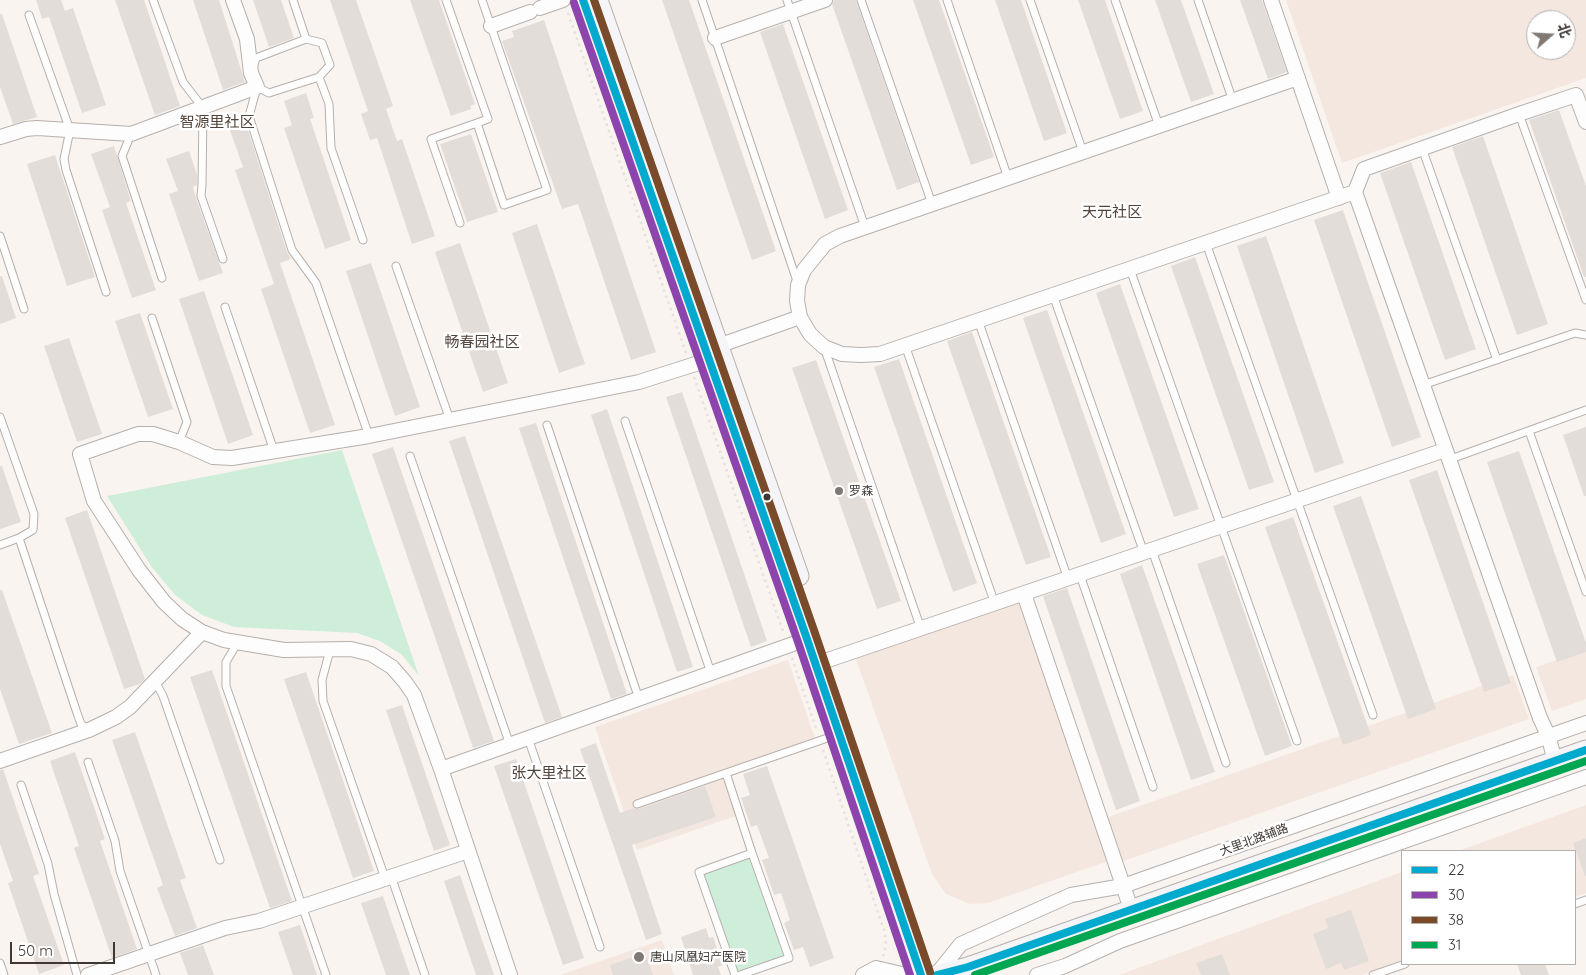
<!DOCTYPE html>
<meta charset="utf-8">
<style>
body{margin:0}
#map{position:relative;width:1586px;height:975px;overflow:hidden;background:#faf4f0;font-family:Quicksand,"Noto Sans SC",sans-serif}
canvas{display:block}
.legend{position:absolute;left:1401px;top:850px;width:175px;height:115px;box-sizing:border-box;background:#fff;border:1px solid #b2afad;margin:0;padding:6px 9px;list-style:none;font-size:15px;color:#3e3732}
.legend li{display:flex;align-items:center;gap:10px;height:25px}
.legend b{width:25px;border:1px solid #b2afad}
.north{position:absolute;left:1526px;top:10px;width:50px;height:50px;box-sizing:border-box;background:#fff;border:1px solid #b2afad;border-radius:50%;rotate:71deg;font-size:14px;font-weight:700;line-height:20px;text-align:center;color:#3e3732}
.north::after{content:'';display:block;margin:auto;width:18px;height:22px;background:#807974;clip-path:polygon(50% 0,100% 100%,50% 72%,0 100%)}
.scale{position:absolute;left:10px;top:942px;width:105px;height:22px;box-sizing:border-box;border:2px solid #3e3732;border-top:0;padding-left:6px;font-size:15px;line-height:18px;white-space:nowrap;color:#3e3732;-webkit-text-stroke:4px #fff;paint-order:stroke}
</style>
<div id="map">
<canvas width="1586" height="975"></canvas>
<ul class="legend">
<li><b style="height:6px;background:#00a9ce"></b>22</li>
<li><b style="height:6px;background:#8e44ad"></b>30</li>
<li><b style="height:6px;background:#7a4b2a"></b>38</li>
<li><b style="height:6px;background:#00a651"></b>31</li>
</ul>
<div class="north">北</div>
<div class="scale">50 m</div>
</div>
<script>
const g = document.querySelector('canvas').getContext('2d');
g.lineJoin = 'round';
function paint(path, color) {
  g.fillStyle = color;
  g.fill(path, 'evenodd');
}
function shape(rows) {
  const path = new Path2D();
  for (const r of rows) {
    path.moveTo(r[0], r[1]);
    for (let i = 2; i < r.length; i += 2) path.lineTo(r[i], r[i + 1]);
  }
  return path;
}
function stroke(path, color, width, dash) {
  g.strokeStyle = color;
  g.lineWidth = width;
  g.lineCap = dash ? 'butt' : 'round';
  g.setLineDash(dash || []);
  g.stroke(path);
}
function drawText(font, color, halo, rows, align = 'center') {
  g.font = font + ' Quicksand,"Noto Sans SC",sans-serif';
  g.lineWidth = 5;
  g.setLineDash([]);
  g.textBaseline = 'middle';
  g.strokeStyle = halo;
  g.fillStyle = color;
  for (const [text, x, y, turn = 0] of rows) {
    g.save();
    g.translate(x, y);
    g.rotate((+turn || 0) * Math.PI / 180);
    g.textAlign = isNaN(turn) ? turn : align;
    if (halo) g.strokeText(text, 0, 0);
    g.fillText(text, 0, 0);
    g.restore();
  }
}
paint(shape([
 [1286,0,1586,0,1586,78,1342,163],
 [1536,20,1566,20,1566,50,1536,50],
 [1019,601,1100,820,1513,675,1529,719,1115,864,1111,860,988,903,970,904,946,894,932,874,856,659],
 [1586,650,1586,699,1552,711,1536,667],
 [788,660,815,738,721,770,736,816,637,850,595,727],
 [1586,805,1586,893,1575,897,1575,851,1458,851],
 [1402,872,1402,960,1362,975,1119,975],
 [662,940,674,975,560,975]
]), '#f4e7df');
paint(shape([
 [342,450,419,676,402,655,380,641,357,633,234,627,202,615,175,595,151,566,107,496],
 [751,857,785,956,737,973,702,874]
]), '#cfeeda');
paint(shape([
 [36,0,61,0,65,11,73,8,106,105,82,113,49,17,42,19],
 [115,0,144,0,180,106,155,115],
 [193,0,219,0,245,82,223,90],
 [253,0,281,0,294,38,269,47],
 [330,0,356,0,393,106,386,109,397,141,402,139,435,236,412,244,377,138,370,140,361,114,368,111],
 [410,0,439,0,475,104,470,106,471,109,451,116],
 [662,0,689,0,776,251,752,260],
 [834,0,856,0,919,182,897,190,832,4],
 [913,0,939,0,994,157,971,165],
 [995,0,1021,0,1067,133,1044,141],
 [1078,0,1105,0,1143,111,1120,119],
 [1155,0,1181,0,1214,94,1191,102],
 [1240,0,1262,0,1287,72,1268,79],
 [0,14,2,14,37,117,13,124,0,87],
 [544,20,656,352,631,360,578,204,562,209,502,41,514,37,512,31],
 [783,24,848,210,825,219,760,32],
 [306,93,314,118,310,119,351,240,325,249,284,128,292,125,284,101],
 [1559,110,1586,186,1586,277,1584,277,1529,120],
 [244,117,287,252,291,259,280,263,335,425,310,433,261,289,274,284,235,170,243,167,227,122],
 [471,134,498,212,467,222,440,144],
 [1483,136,1548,324,1517,335,1452,147],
 [114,146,131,201,126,203,156,290,132,298,102,210,110,207,91,154],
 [189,151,197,175,197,185,193,187,196,198,223,273,199,281,169,194,178,191,166,159],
 [55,155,95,277,67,286,27,164],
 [1411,162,1476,349,1445,360,1380,173],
 [1343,210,1421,437,1392,447,1314,220],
 [537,224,585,364,559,373,512,233],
 [1266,236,1344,463,1315,473,1237,246],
 [460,243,508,383,483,392,435,252],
 [1195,257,1274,482,1249,490,1171,266],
 [371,263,420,407,395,416,346,271],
 [0,276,2,276,16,318,0,324],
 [1120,284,1199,509,1174,517,1096,293],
 [204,291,253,435,228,444,179,299],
 [1047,310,1126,534,1101,543,1023,318],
 [140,313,173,409,148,417,115,321],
 [972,332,1051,557,1026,565,947,341],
 [69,338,102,434,77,442,44,346],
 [899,359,977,583,953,592,874,367],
 [816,360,901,601,877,609,792,368],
 [682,392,767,641,751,647,666,397],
 [607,409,693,667,677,672,591,415],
 [536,423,627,694,611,699,519,428],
 [1586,427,1586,496,1584,496,1563,435],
 [465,436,562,717,545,723,449,441],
 [393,447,494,741,473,748,372,454],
 [1519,451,1586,643,1586,652,1557,662,1487,462],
 [0,466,2,466,21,522,0,529],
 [1437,470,1511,683,1484,692,1409,480],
 [1361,496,1436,709,1408,719,1333,506],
 [87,510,145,679,140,684,124,689,65,518],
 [1293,517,1371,735,1343,745,1265,527],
 [1224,555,1292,746,1265,756,1197,564],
 [1142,565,1215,772,1191,780,1120,574],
 [1067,588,1140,801,1116,810,1043,596],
 [0,590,2,590,52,733,19,744,0,689],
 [212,670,292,901,270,908,190,677],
 [306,672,374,871,353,878,284,679],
 [402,705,450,845,434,851,386,710],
 [135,732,186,878,180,880,197,928,175,936,157,888,163,885,112,740],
 [596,743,620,813,634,808,639,809,705,786,716,817,632,845,662,934,646,940,580,749],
 [75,752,105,839,100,841,137,949,112,958,74,848,79,846,50,761],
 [516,759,584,958,563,965,494,766],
 [767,766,834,958,810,967,803,947,794,950,784,923,790,920,781,893,774,895,762,860,769,858,757,825,751,827,741,798,750,795,743,774],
 [3,769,39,874,33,876,64,965,39,974,8,883,13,881,0,844,0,770],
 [1586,838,1586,876,1585,876,1573,843],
 [460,875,494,975,476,975,444,881],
 [383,896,410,975,386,975,361,903],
 [1351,910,1369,961,1344,970,1341,963,1326,969,1313,934,1328,928,1325,919],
 [300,925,317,975,293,975,278,932],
 [706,928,709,938,713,937,723,965,718,967,721,975,693,975,681,937],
 [203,945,214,975,188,975,180,953],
 [645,953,653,975,613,975,610,965],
 [1222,954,1230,975,1201,975,1196,963],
 [1517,964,1545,964,1549,975,1521,975]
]), '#e3ddd9');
const lane = shape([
 [153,0,183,82,203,108,202,185,201,196,223,259],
 [446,0,488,119,477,123,504,205,547,190,482,0],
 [702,0,797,281],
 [787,0,865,227],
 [861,0,932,204],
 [947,0,1008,178],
 [1030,0,1083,152],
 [1115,0,1159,126],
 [1198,0,1233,101],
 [29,15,70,130,64,159,66,170,106,292],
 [306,39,322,43,330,65,319,77],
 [254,65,256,58,306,39,293,0],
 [1519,114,1586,300],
 [131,134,122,156,162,278],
 [1422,148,1497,360],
 [460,223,431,139,477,123],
 [0,236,24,309],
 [363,240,331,148,329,104,319,77,269,93,257,87,249,116,292,250,316,283,369,436],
 [1206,243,1373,715],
 [396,266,450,420],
 [1130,269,1297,741],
 [1053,295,1144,553],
 [225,307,274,451],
 [152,318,187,422,179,442],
 [978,320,1068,579],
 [905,345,995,604],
 [824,347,921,629],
 [1423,385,1575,333,1586,335],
 [0,417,34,514,33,530,19,538,77,713,81,724,88,730],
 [625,421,711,673],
 [547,425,639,699],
 [1529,431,1586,592],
 [410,456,510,745],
 [1448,460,1586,410],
 [0,545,19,538],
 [1152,550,1226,763],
 [1080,575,1153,787],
 [238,642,226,662,226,686,326,975],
 [330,650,322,680,323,701,385,878],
 [155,681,163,696,220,860],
 [528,738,600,947],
 [88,762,115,841,120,871,156,975],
 [21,785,48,864,54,894,77,975],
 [637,804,726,773],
 [752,853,726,773,839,734],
 [391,876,425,975],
 [1575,904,1586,900],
 [0,963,4,975],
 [735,975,699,872,752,853,789,958,740,975],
 [1373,975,1405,964]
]);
const street = shape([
 [1271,0,1339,198],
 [540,8,563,0],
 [491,26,530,12],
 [715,38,825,0],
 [1298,78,840,236,825,244,804,270,798,285,797,301,800,317,810,334,824,347,842,354,861,355,880,354,1355,192,1540,718,1548,735,1555,761],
 [0,137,26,129,37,128,131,134,257,87,251,73,247,39,233,0],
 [1355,192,1364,169,1519,114,1576,95,1586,122],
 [718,346,800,317],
 [1024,594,1131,909],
 [828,660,1445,450],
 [0,761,89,730,116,717,130,707,202,632],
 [441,769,807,639],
 [88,975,225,928,259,921,468,851],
 [510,975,441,769,414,695,405,682,392,667,371,654,351,649,284,650,224,640,202,632,182,619,164,602,139,570,94,501,80,454,138,434,153,434,179,442,213,457,232,458,369,436,639,382,708,360],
 [863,975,876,968,906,975],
 [936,975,961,944,1071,895,1123,886,1586,723],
 [1037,975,1065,966,1120,941,1586,777]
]);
const secondary = shape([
 [583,0,807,639,921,975],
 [598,0,799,576],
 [937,975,968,967,1586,750]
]);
stroke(lane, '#b6b0ac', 9);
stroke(street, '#b6b0ac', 16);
stroke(secondary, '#b6b0ac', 21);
stroke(shape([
 [568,13,686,353],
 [694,377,784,634],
 [792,658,817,731],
 [823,750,885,933,886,945,883,957]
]), '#e4e1e0', 2.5, [2.5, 4]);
stroke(lane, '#fefdfd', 7);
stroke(street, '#fefdfd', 14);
stroke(secondary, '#f5f4f7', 19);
stroke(shape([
 [583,0,807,639,921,975],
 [937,975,968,967,1586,750]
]), '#00a9ce', 8);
stroke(shape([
 [574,3,798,642,910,975]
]), '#8e44ad', 8);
stroke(shape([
 [594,0,816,636,930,972]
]), '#7a4b2a', 8);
stroke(shape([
 [975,975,1586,761]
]), '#00a651', 8);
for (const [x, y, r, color] of [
 [839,491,5,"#807974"],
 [767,497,4.5,"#3e3732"],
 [639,957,6,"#807974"]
]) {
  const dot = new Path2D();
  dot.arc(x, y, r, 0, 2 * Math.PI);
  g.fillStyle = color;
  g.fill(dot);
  stroke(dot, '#fff', 2);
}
drawText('12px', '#3e3732', '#fff', [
 ["罗森",849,491],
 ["唐山凤凰妇产医院",650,957]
], 'left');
drawText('12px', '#3e3732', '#fff', [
 ["大里北路辅路",1254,840,-20]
]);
drawText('15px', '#52443a', '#fff', [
 ["智源里社区",217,122],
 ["天元社区",1112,212],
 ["畅春园社区",482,342],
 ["张大里社区",549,773]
]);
</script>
